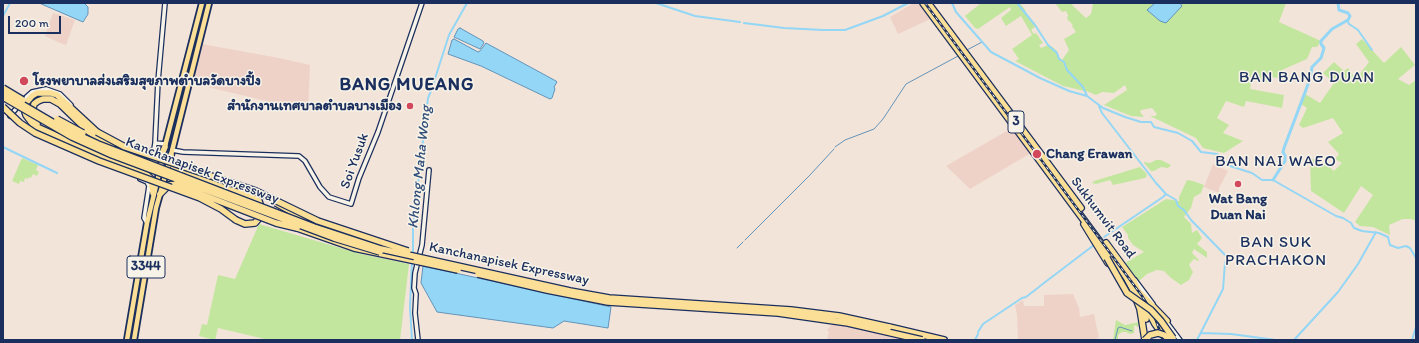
<!DOCTYPE html>
<meta charset="utf-8">
<style>
body{margin:0}
#map{position:relative;width:1419px;height:343px;overflow:hidden;background:#f3e4d9;font-family:Itim,sans-serif}
canvas{display:block}
.frame{position:absolute;inset:0;border:4px solid #1b2f5e;pointer-events:none}
.scale{position:absolute;left:8px;top:16px;width:53px;height:18px;box-sizing:border-box;border:2px solid #1b2f5e;border-top:0;padding-left:5px;font-size:12px;line-height:14px;white-space:nowrap;color:#1b2f5e;-webkit-text-stroke:3px #f7f3e8;paint-order:stroke}
</style>
<div id="map">
<canvas width="1419" height="343"></canvas>
<div class="frame"></div>
<div class="scale">200 m</div>
</div>
<script>
const g = document.querySelector('canvas').getContext('2d');
g.lineJoin = 'round';
function paint(path, color) {
  g.fillStyle = color;
  g.fill(path, 'evenodd');
}
function shape(rows) {
  const path = new Path2D();
  for (const r of rows) {
    path.moveTo(r[0], r[1]);
    for (let i = 2; i < r.length; i += 2) path.lineTo(r[i], r[i + 1]);
  }
  return path;
}
function stroke(path, color, width, dash) {
  g.strokeStyle = color;
  g.lineWidth = width;
  g.lineCap = dash ? 'butt' : 'round';
  g.setLineDash(dash || []);
  g.stroke(path);
}
function drawText(font, color, halo, rows, align = 'center') {
  g.font = font + ' Itim,"Playpen Sans Thai",sans-serif';
  g.lineWidth = 3;
  g.setLineDash([]);
  g.textBaseline = 'middle';
  g.strokeStyle = halo;
  g.fillStyle = color;
  for (const [text, x, y, turn = 0] of rows) {
    g.save();
    g.translate(x, y);
    g.rotate((+turn || 0) * Math.PI / 180);
    g.textAlign = isNaN(turn) ? turn : align;
    if (halo) g.strokeText(text, 0, 0);
    g.fillText(text, 0, 0);
    g.restore();
  }
}
paint(shape([
 [914,3,922,3,933,18,898,34,890,17],
 [53,13,75,20,66,45,60,43,45,36],
 [202,44,279,58,310,65,308,111,191,83],
 [1012,128,1031,153,970,189,946,166],
 [1213,164,1228,171,1219,188,1219,193,1204,187],
 [1073,294,1079,308,1080,317,1094,314,1099,338,1091,340,1018,340,1017,315,1015,305,1023,300,1024,306,1044,306,1044,295],
 [832,324,851,327,905,340,827,340,829,332,827,330]
]), '#eed2c8');
paint(shape([
 [981,3,1020,3,1026,11,1025,12,1036,26,1031,30,1034,34,1036,33,1043,43,1039,45,1041,48,1048,45,1050,47,1051,46,1057,51,1059,57,1062,60,1069,50,1064,39,1076,32,1072,26,1073,25,1067,19,1068,15,1066,11,1062,12,1055,3,1074,3,1072,5,1086,18,1091,14,1093,3,1286,3,1279,22,1321,41,1317,47,1312,47,1307,59,1282,70,1279,78,1271,77,1270,83,1252,78,1250,89,1284,95,1282,108,1246,101,1244,107,1226,101,1217,118,1229,125,1223,133,1243,141,1224,153,1203,148,1196,138,1150,116,1155,116,1157,114,1152,108,1141,110,1140,112,1144,117,1131,116,1104,105,1127,90,1125,85,1114,93,1102,92,1096,95,1089,92,1063,86,1015,61,1019,59,1012,49,1032,35,1021,16,1006,26,1001,18,1011,10,1010,7,978,29,975,28,965,16],
 [1362,39,1384,63,1401,47,1415,65,1398,79,1409,85,1416,80,1416,221,1411,219,1403,219,1389,225,1390,235,1373,227,1360,226,1355,222,1373,195,1361,186,1344,213,1311,191,1310,159,1321,160,1334,171,1342,163,1335,159,1339,154,1328,142,1343,133,1333,118,1303,128,1299,125,1307,108,1301,104,1305,94,1320,103,1334,83,1323,73,1334,62,1344,71,1348,68,1356,79,1369,62,1356,44],
 [22,158,38,165,36,170,39,172,37,176,33,174,31,178,29,177,28,179,25,178,24,182,20,181,19,184,12,181],
 [1156,160,1161,160,1171,165,1168,168,1161,167,1154,171,1151,171,1144,163,1144,162,1150,163],
 [1140,167,1146,173,1147,176,1145,178,1113,185,1110,180,1096,184,1092,183,1094,181],
 [1187,180,1193,181,1204,185,1201,193,1194,197,1191,208,1184,217,1191,224,1192,233,1197,230,1202,238,1197,244,1207,252,1207,258,1194,249,1192,253,1199,260,1198,261,1194,259,1192,261,1189,265,1193,272,1189,280,1181,285,1171,278,1164,271,1157,270,1147,274,1139,281,1125,263,1144,252,1133,245,1128,238,1128,235,1122,227,1166,199,1179,201,1179,197],
 [259,224,361,254,409,264,400,340,269,340,218,328,215,340,199,336,202,324,207,325,218,275,235,279],
 [1116,320,1125,325,1139,322,1138,327,1134,325,1134,333,1130,334,1126,332,1122,332,1118,335,1118,340,1113,340]
]), '#c3e69f');
const water = shape([
 [39,3,84,3,88,7,88,14,83,22,39,3],
 [1155,3,1180,3,1182,6,1166,23,1160,21,1147,10,1155,3],
 [460,28,483,41,484,43,480,49,454,37,458,29,460,28],
 [454,39,478,52,480,51,486,43,556,81,557,82,554,87,555,89,552,98,550,99,481,66,448,54,452,40,454,39],
 [423,266,611,307,608,328,564,321,553,328,437,312,421,283,423,266]
]);
paint(water, '#93d6f5');
stroke(water, '#6393b9', 1);
stroke(shape([
 [967,50,982,42],
 [835,147,845,140,874,129,883,119,906,84,960,55],
 [745,240,810,175,834,149],
 [737,248,743,242],
 [1115,340,1118,328,1120,327,1132,331]
]), '#6393b9', 1);
stroke(shape([
 [656,3,695,16,740,22],
 [952,3,956,12,991,52,1040,78,1069,91,1087,96,1103,108,1125,117,1141,122,1151,122,1154,127,1178,133,1192,141,1201,152,1217,154,1230,166,1252,173,1262,180,1273,180,1336,216,1343,218,1351,223,1354,228,1362,231,1379,233,1388,237,1390,245,1398,248,1406,246,1410,248,1416,258],
 [1017,3,1035,25,1048,45,1057,53,1059,59,1064,62,1067,70,1083,87,1087,96],
 [3,16,10,3],
 [1347,20,1349,24,1358,30,1372,50],
 [744,23,784,28,823,30,845,30,883,16,908,3],
 [1099,106,1102,113,1119,135,1156,183,1166,194,1176,200,1178,206,1184,210,1191,220,1227,257,1225,263,1223,289,1197,340],
 [3,147,57,173],
 [1104,237,1163,197,1166,194],
 [413,255,413,227,428,98,431,91,449,35,467,3],
 [1040,286,1094,245],
 [978,332,983,324,1022,298,1026,297,1039,287],
 [1201,333,1231,334,1276,340],
 [412,340,410,307,412,261],
 [975,340,978,334],
 [1294,340,1338,292,1358,264,1376,232],
 [1412,340,1416,327]
]), '#93d6f5', 2);
stroke(shape([
 [1273,180,1285,161,1285,156,1283,152,1284,148,1310,79,1312,67,1321,58,1324,48,1321,44,1321,41,1332,29,1348,20,1350,16,1348,13,1339,10,1338,3]
]), '#93d6f5', 3);
const secondary = shape([
 [165,3,158,81,155,143,166,144],
 [23,100,32,92,46,89,60,94,71,105],
 [10,116,19,105],
 [172,150,183,152,299,156,305,161,320,187,329,197,351,204,359,178,378,132,422,3],
 [145,151,151,151,154,149,155,143],
 [140,179,147,182,149,186,144,218,147,223],
 [1135,280,1153,304],
 [1165,320,1180,340],
 [418,340,415,313,416,294,414,288,415,273,422,245,429,170]
]);
const primary = shape([
 [164,150,202,3],
 [127,340,147,223,163,157],
 [134,340,156,208,171,155,209,3]
]);
const highway = shape([
 [923,3,1126,277,1132,288,1140,309,1145,340],
 [928,3,1081,208],
 [37,124,33,119,32,113,34,104,38,101,43,99,51,99,60,104,89,132,103,141,125,152,154,161,160,158,165,147],
 [97,132,57,95,51,93,37,93,32,96,26,103,25,112,26,115,32,123,37,127,108,159,147,175,151,179,153,193],
 [171,155,171,163,175,169,230,190,250,196,259,201,262,210,261,216,255,223,245,224,236,220],
 [160,194,169,185,175,184],
 [276,203,303,218,319,224],
 [1084,224,1108,263],
 [327,227,344,233,351,233],
 [297,228,354,248,416,261],
 [1106,243,1134,281,1140,296,1146,319],
 [1141,294,1167,321],
 [1146,307,1155,324,1163,335],
 [889,327,944,340]
]);
stroke(secondary, '#1b2f5e', 6);
stroke(primary, '#1b2f5e', 8);
stroke(highway, '#1b2f5e', 8);
stroke(secondary, '#f7f3e8', 3.5);
stroke(primary, '#fbdf96', 4.5);
stroke(highway, '#fbdf96', 5.5);
const rail = shape([
 [925,3,1142,296,1154,315,1163,340]
]);
stroke(rail, '#1b2f5e', 2.5);
stroke(rail, '#f7f3e8', 1, [3]);
const highwayBridge = shape([
 [3,88,23,100],
 [3,93,61,127,98,144,314,227,381,249,570,291,609,298,791,310,839,316,889,327],
 [3,97,72,137,112,155,334,238,380,252],
 [3,107,20,123,35,133,99,161,200,198,221,209,236,220],
 [57,119,83,133],
 [97,132,125,147,256,191,318,221,408,251],
 [175,184,276,223,297,228],
 [1107,258,1127,293,1151,310,1161,321,1173,338],
 [416,261,458,270],
 [478,274,547,290,608,302,778,313,848,323,922,340],
 [1145,340,1150,335,1158,333,1164,335,1170,340]
]);
stroke(highwayBridge, '#1b2f5e', 8, []);
stroke(highwayBridge, '#fbdf96', 5.5);
for (const [x, y, r, color] of [
 [24,81,5,"#d1495b"],
 [410,106,4,"#d1495b"],
 [1037,154,5,"#d1495b"],
 [1238,184,4,"#d1495b"]
]) {
  const dot = new Path2D();
  dot.arc(x, y, r, 0, 2 * Math.PI);
  g.fillStyle = color;
  g.fill(dot);
  stroke(dot, '#f7f3e8', 1.5);
}
for (const [x, y, w] of [
 [1016,122,16],
 [146,267,38]
]) {
  const box = new Path2D();
  box.roundRect(x - w / 2, y - 11, w, 22, 3);
  g.fillStyle = '#f7f3e8';
  g.fill(box);
  stroke(box, '#1b2f5e', 1);
}
drawText('bold 13px', '#1b2f5e', null, [
 ["3",1016,122],
 ["3344",146,267]
]);
drawText('bold 14px', '#1b2f5e', '#f7f3e8', [
 ["โรงพยาบาลส่งเสริมสุขภาพตำบลวัดบางปิ้ง",33,81],
 ["สำนักงานเทศบาลตำบลบางเมือง",402,106,"right"],
 ["Chang Erawan",1046,154],
 ["Wat Bang",1238,199,"center"],
 ["Duan Nai",1238,215,"center"]
], 'left');
drawText('14px', '#1b2f5e', '#f7f3e8', [
 ["Soi Yusuk",355,161,-70],
 ["Kanchanapisek Expressway",202,171,21],
 ["Sukhumvit Road",1103,218,53],
 ["Kanchanapisek Expressway",509,264,12]
]);
drawText('italic 15px', '#33507c', '#f7f3e8', [
 ["Khlong Maha Wong",420,167,-84]
]);
g.letterSpacing = '1px';
drawText('16px', '#1b2f5e', '#f7f3e8', [
 ["BAN BANG DUAN",1307,78],
 ["BAN NAI WAEO",1276,162],
 ["BAN SUK",1276,243],
 ["PRACHAKON",1276,261]
]);
g.letterSpacing = '0px';
g.letterSpacing = '1px';
drawText('bold 18px', '#1b2f5e', '#f7f3e8', [
 ["BANG MUEANG",407,85]
]);
g.letterSpacing = '0px';
</script>
